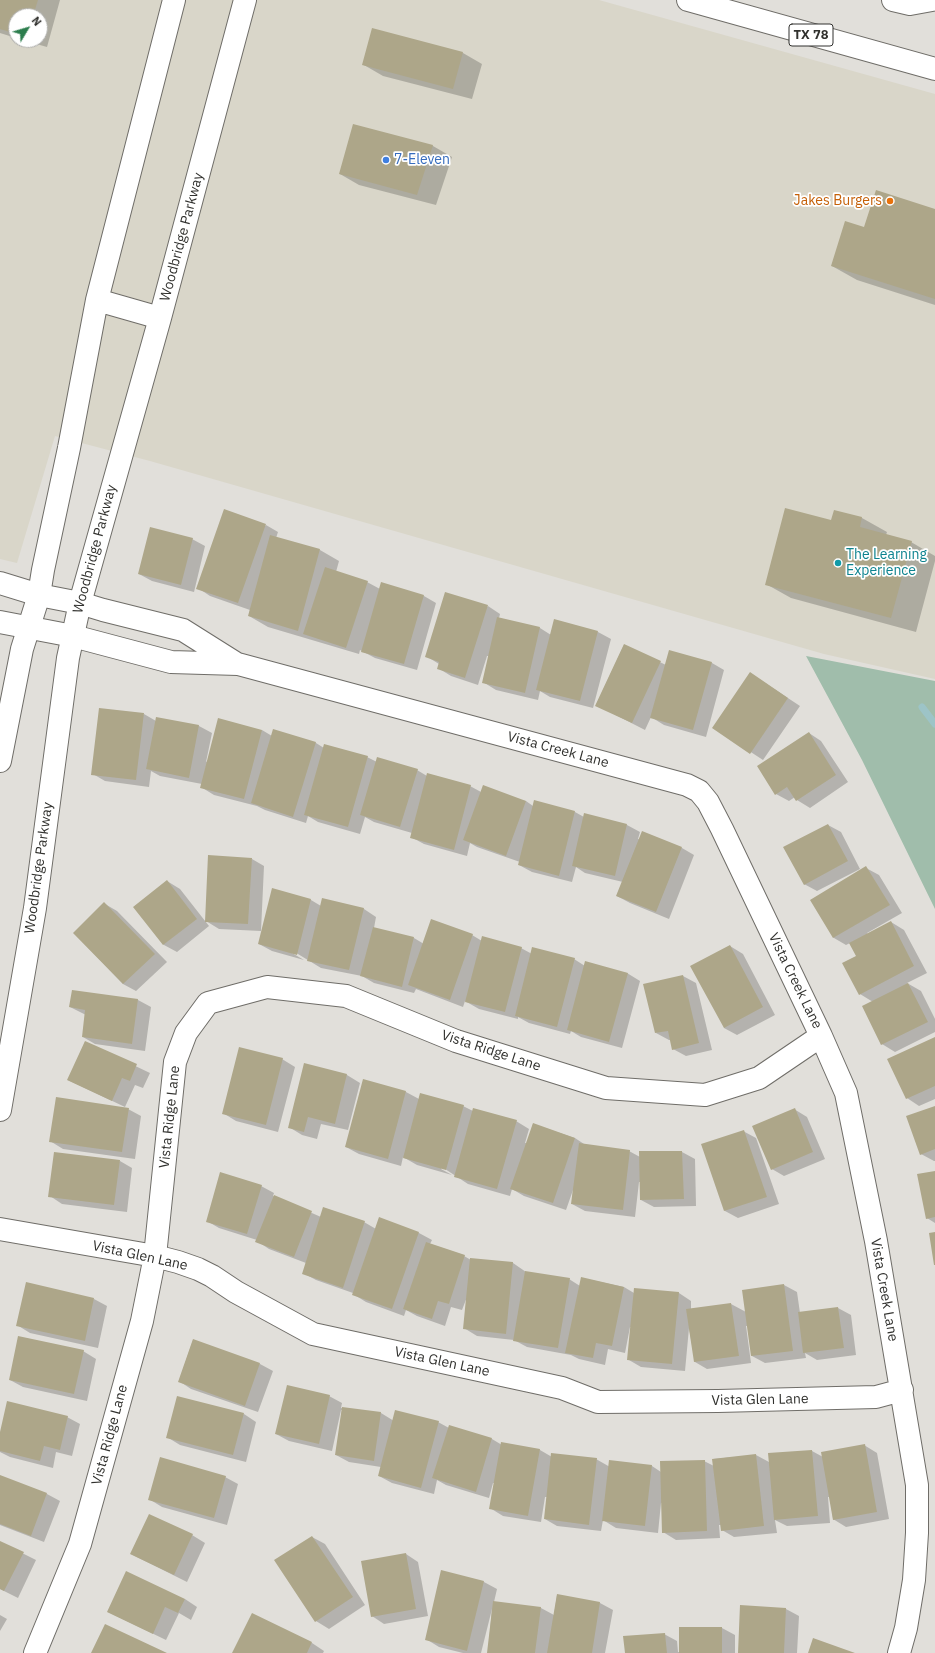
<!DOCTYPE html>
<style>
body{margin:0}
#map{position:relative;width:935px;height:1653px;overflow:hidden;background:#e1dfda;font-family:"IBM Plex Sans",sans-serif}
canvas{display:block}
.north{position:absolute;left:8px;top:8px;width:40px;height:40px;box-sizing:border-box;background:#fff;border:1px solid #adadab;border-radius:50%;rotate:52deg;font-size:11px;font-weight:700;line-height:16px;text-align:center;color:#31312e}
.north::after{content:'';display:block;margin:auto;width:14px;height:18px;background:#2c7d4d;clip-path:polygon(50% 0,100% 100%,50% 72%,0 100%)}
</style>
<div id="map">
<canvas width="935" height="1653"></canvas>
<div class="north">N</div>
</div>
<script>
const g = document.querySelector('canvas').getContext('2d');
g.lineJoin = 'round';
function paint(path, color) {
  g.fillStyle = color;
  g.fill(path, 'evenodd');
}
function shape(rows) {
  const path = new Path2D();
  for (const r of rows) {
    path.moveTo(r[0], r[1]);
    for (let i = 2; i < r.length; i += 2) path.lineTo(r[i], r[i + 1]);
  }
  return path;
}
function stroke(path, color, width, dash) {
  g.strokeStyle = color;
  g.lineWidth = width;
  g.lineCap = dash ? 'butt' : 'round';
  g.setLineDash(dash || []);
  g.stroke(path);
}
function drawText(font, color, halo, rows, align = 'center') {
  g.font = font + ' "IBM Plex Sans",sans-serif';
  g.lineWidth = 3.5;
  g.setLineDash([]);
  g.textBaseline = 'middle';
  g.strokeStyle = halo;
  g.fillStyle = color;
  for (const [text, x, y, turn = 0] of rows) {
    g.save();
    g.translate(x, y);
    g.rotate((+turn || 0) * Math.PI / 180);
    g.textAlign = isNaN(turn) ? turn : align;
    if (halo) g.strokeText(text, 0, 0);
    g.fillText(text, 0, 0);
    g.restore();
  }
}
paint(shape([
 [0,0,599,0,935,94,935,679,824,654,150,461,55,436,17,563,0,559],
 [16,16,40,16,40,40,16,40]
]), '#d9d6c9');
paint(shape([
 [806,656,935,681,935,909,862,760]
]), '#a0bdab');
paint(shape([
 [0,0,60,0,47,47,22,40,40,40,40,16,16,16,16,38,0,33],
 [463,53,482,64,472,99,383,76,364,65],
 [354,125,433,146,452,157,436,205,359,185,340,174],
 [935,210,935,305,857,280,832,266],
 [862,518,887,532,886,535,911,542,935,556,935,561,916,632,791,598,766,584,832,522],
 [266,525,278,532,276,538,320,550,339,561,336,572,367,582,380,589,424,596,436,603,417,670,375,658,360,650,359,654,268,627,249,616,250,610,210,596,198,588],
 [192,539,205,546,194,592,152,581,139,574],
 [488,606,500,614,499,618,540,628,551,635,555,621,598,632,611,639,593,708,550,697,540,691,538,700,496,690,483,682,489,656,487,656,478,685,451,676,438,668,439,664,426,656],
 [624,645,666,665,712,663,724,670,706,737,664,725,651,717,645,730,596,705],
 [750,673,800,706,763,760,714,728],
 [144,714,156,721,199,726,212,733,206,762,262,730,272,736,274,731,316,743,324,748,367,757,377,762,417,770,427,776,470,786,481,792,526,801,533,806,575,812,584,817,585,815,627,825,640,832,638,839,682,848,694,855,669,919,630,903,617,896,623,882,585,873,576,867,572,882,532,872,519,865,520,862,477,847,470,843,467,856,424,844,411,837,412,833,374,822,365,817,360,834,318,822,308,816,306,823,265,810,257,806,214,795,201,787,202,784,160,776,151,771,149,787,105,781,93,774],
 [809,733,821,741,848,782,810,808,797,800,795,797,789,801,776,794],
 [828,825,841,832,860,869,817,891,804,884],
 [252,859,264,866,261,931,219,929,206,921],
 [866,868,879,875,902,913,867,933,868,934,891,922,904,930,927,973,907,983,921,991,935,1019,935,1032,895,1052,882,1044,873,1002,860,994,857,956,850,943,846,945,834,938,811,900],
 [167,881,180,889,209,926,177,952,164,945,134,907],
 [273,890,311,900,321,906,364,909,376,917,374,928,414,938,424,944,472,935,482,941,521,948,532,954,574,959,585,966,627,973,640,981,622,1048,581,1037,571,1031,570,1034,529,1023,518,1017,518,1019,479,1009,465,1001,463,1007,416,989,414,993,374,983,362,976,321,968,293,951,292,953,304,960,272,951,259,944],
 [105,904,117,911,167,962,136,991,123,984,74,933],
 [730,946,743,954,775,1015,737,1035,724,1028],
 [683,976,696,983,712,1050,686,1056,673,1049,671,1040,669,1040,656,1033],
 [73,991,138,1000,151,1007,145,1051,95,1044,83,1037,86,1015,70,1007],
 [935,1038,935,1099,919,1106,907,1098],
 [85,1042,150,1073,143,1088,135,1085,125,1107,68,1080],
 [282,1059,295,1067,278,1132,236,1121,223,1113],
 [305,1065,347,1075,360,1083,348,1130,321,1124,317,1139,302,1135,289,1127],
 [364,1080,406,1092,419,1099,463,1106,473,1111,516,1121,529,1129,525,1143,527,1143,533,1124,575,1138,587,1146,629,1151,640,1157,640,1152,682,1152,695,1159,696,1206,654,1207,641,1200,641,1182,639,1182,635,1217,585,1211,572,1204,573,1190,566,1210,524,1196,512,1189,510,1196,468,1184,442,1167,441,1169,452,1175,417,1165,403,1157,401,1166,359,1154,346,1147],
 [935,1107,935,1161,934,1161,921,1154],
 [128,1109,141,1116,135,1159,63,1149,50,1141],
 [794,1109,807,1117,825,1159,784,1176,772,1169],
 [743,1131,756,1138,779,1204,738,1218,725,1211,702,1145],
 [120,1161,132,1168,127,1212,62,1204,50,1196],
 [935,1172,935,1223,927,1218],
 [261,1186,274,1193,273,1196,321,1217,364,1222,376,1229,380,1218,419,1233,432,1240,430,1244,464,1256,471,1260,471,1259,513,1263,526,1272,569,1279,580,1286,582,1278,624,1287,634,1293,679,1293,691,1301,691,1309,731,1304,746,1312,784,1285,797,1292,800,1313,838,1308,851,1315,856,1355,817,1360,805,1353,806,1358,765,1363,752,1356,748,1326,746,1326,751,1363,707,1369,695,1362,689,1328,685,1371,641,1367,629,1360,631,1327,630,1327,625,1353,608,1349,605,1365,579,1359,571,1355,527,1347,514,1340,477,1336,464,1328,467,1297,462,1310,451,1307,445,1326,417,1316,406,1310,404,1316,366,1302,353,1294,353,1293,316,1280,303,1273,306,1263,269,1249,257,1241,257,1240,219,1228,207,1221],
 [94,1299,107,1306,98,1348,30,1333,17,1325],
 [193,1340,260,1364,273,1371,258,1412,191,1389,179,1381],
 [83,1351,96,1359,87,1401,23,1387,10,1380],
 [329,1396,342,1403,341,1408,381,1413,394,1421,438,1422,449,1428,492,1439,502,1445,540,1450,552,1457,596,1459,610,1467,652,1466,661,1472,704,1461,714,1466,713,1459,756,1455,769,1462,812,1451,823,1457,864,1445,877,1453,889,1519,846,1527,833,1519,830,1497,828,1497,830,1523,787,1526,775,1520,777,1533,734,1537,722,1530,721,1525,719,1525,720,1538,676,1540,663,1532,662,1503,661,1503,658,1533,616,1528,603,1520,601,1531,557,1526,545,1519,547,1497,545,1497,541,1522,503,1516,490,1508,495,1483,493,1483,489,1498,446,1485,437,1480,434,1494,392,1483,379,1476,381,1467,349,1462,336,1455,342,1410,341,1410,332,1451,289,1441,276,1434],
 [244,1414,256,1422,246,1462,180,1445,167,1437],
 [67,1417,80,1424,72,1456,56,1452,53,1468,10,1457,0,1452,0,1437],
 [0,1476,47,1494,60,1501,44,1542,0,1525],
 [225,1477,238,1484,227,1525,162,1507,149,1499],
 [192,1535,205,1543,187,1582,131,1554],
 [312,1537,325,1544,365,1605,329,1629,316,1621],
 [0,1542,36,1560,18,1598,0,1589],
 [406,1554,418,1562,428,1616,384,1624,372,1616],
 [442,1571,484,1582,497,1589,494,1602,541,1608,554,1615,557,1595,600,1603,613,1610,605,1653,488,1653,492,1609,481,1653,463,1653,439,1647,426,1639],
 [185,1599,197,1607,191,1620,179,1613,166,1640,108,1612],
 [741,1606,786,1609,799,1616,797,1653,739,1653],
 [252,1614,312,1643,324,1651,323,1653,233,1653],
 [0,1615,7,1619,0,1631],
 [680,1628,722,1628,735,1635,735,1653,626,1653,664,1634,677,1641,678,1652,680,1652]
]), '#0003');
stroke(shape([
 [922,707,935,724]
]), '#9dc4c7', 7);
paint(shape([
 [0,0,38,0,33,16,16,16,16,34,0,29],
 [372,28,463,52,453,89,362,65],
 [353,124,433,145,417,195,339,174],
 [876,190,935,209,935,299,831,266,845,221,864,227],
 [785,508,831,520,834,510,862,517,860,527,912,541,891,618,765,585],
 [224,509,266,524,238,603,196,589],
 [150,527,193,538,181,585,138,574],
 [270,535,320,549,298,631,248,616],
 [325,567,368,581,346,648,303,634],
 [381,582,424,595,404,664,361,652],
 [445,592,488,605,465,678,437,669,439,662,425,657],
 [497,617,540,627,525,693,482,683],
 [554,619,598,631,580,701,536,690],
 [624,644,661,661,632,723,595,706],
 [669,650,712,662,693,730,650,718],
 [750,672,788,698,750,754,712,728],
 [99,708,144,713,136,780,91,775],
 [156,717,199,725,189,778,146,769],
 [218,718,262,730,244,799,200,788],
 [273,729,316,742,293,817,251,803],
 [809,732,836,775,796,801,787,787,775,795,757,766],
 [324,744,368,756,348,827,304,815],
 [377,757,418,769,400,827,360,815],
 [427,773,471,785,454,850,410,838],
 [483,785,526,801,506,856,463,840],
 [534,800,575,811,559,876,518,865],
 [584,813,627,824,615,876,572,866],
 [828,824,848,861,804,885,783,847],
 [642,831,682,847,656,912,616,896],
 [208,855,252,858,248,924,205,922],
 [866,866,890,905,833,938,810,900],
 [167,880,197,919,163,945,133,907],
 [272,888,311,899,297,955,258,944],
 [322,898,364,908,349,970,307,961],
 [104,902,155,954,123,984,73,933],
 [431,919,473,934,450,1000,408,985],
 [891,921,914,966,859,995,842,963,856,956,849,943],
 [373,927,414,937,402,987,360,976],
 [482,936,522,947,505,1012,465,1002],
 [730,945,763,1007,724,1028,690,966],
 [532,947,575,958,557,1027,515,1016],
 [585,961,628,973,609,1042,567,1030],
 [683,975,699,1043,672,1050,668,1031,655,1033,643,984],
 [908,983,928,1022,881,1045,862,1006],
 [72,990,138,999,132,1044,82,1037,85,1010,69,1007],
 [935,1037,935,1086,906,1099,887,1059],
 [85,1041,137,1064,130,1081,122,1078,112,1101,67,1080],
 [239,1047,283,1058,266,1125,222,1114],
 [304,1063,347,1074,335,1124,308,1117,304,1132,288,1128],
 [363,1079,406,1091,388,1159,345,1147],
 [420,1093,464,1105,446,1170,403,1158],
 [56,1097,129,1108,122,1152,49,1142],
 [935,1106,935,1149,920,1155,906,1116],
 [473,1108,517,1120,497,1189,454,1177],
 [795,1108,813,1152,771,1170,752,1126],
 [533,1123,575,1138,553,1203,510,1189],
 [744,1130,767,1197,724,1211,701,1144],
 [579,1143,630,1150,623,1210,571,1204],
 [639,1151,682,1151,684,1199,640,1200],
 [54,1152,120,1160,114,1205,48,1197],
 [935,1171,935,1217,926,1219,917,1174],
 [220,1172,262,1185,247,1234,206,1222],
 [274,1195,312,1211,294,1257,255,1242],
 [323,1207,365,1221,343,1288,302,1274],
 [379,1217,419,1232,392,1309,352,1295],
 [935,1232,935,1265,934,1265,929,1233],
 [426,1242,465,1255,449,1304,438,1301,432,1319,403,1309],
 [470,1258,513,1262,506,1334,463,1329],
 [525,1271,570,1278,558,1348,513,1341],
 [581,1277,624,1287,612,1346,596,1343,593,1358,565,1353],
 [26,1282,94,1298,85,1341,16,1326],
 [784,1284,793,1351,751,1356,742,1290],
 [634,1288,679,1292,672,1364,627,1360],
 [731,1303,739,1356,694,1362,686,1309],
 [838,1307,844,1348,803,1353,798,1312],
 [18,1336,84,1350,74,1394,9,1380],
 [193,1339,260,1363,245,1406,178,1382],
 [287,1385,330,1395,319,1444,275,1434],
 [177,1396,244,1413,233,1455,166,1438],
 [7,1401,68,1416,60,1450,44,1446,40,1461,0,1451,0,1432],
 [342,1407,381,1412,374,1461,335,1455],
 [395,1410,439,1421,421,1488,378,1476],
 [449,1425,492,1438,476,1492,432,1478],
 [501,1442,540,1449,528,1516,489,1509],
 [865,1444,877,1512,833,1520,821,1452],
 [812,1450,818,1516,774,1520,768,1453],
 [551,1453,597,1458,589,1525,544,1519],
 [756,1454,764,1526,721,1531,712,1459],
 [160,1457,226,1476,214,1518,148,1500],
 [609,1460,652,1465,645,1526,602,1521],
 [705,1460,707,1531,662,1533,660,1461],
 [0,1475,47,1493,31,1536,0,1524],
 [149,1514,193,1534,174,1575,130,1554],
 [312,1536,353,1597,315,1622,274,1560],
 [0,1541,24,1552,4,1591,0,1589],
 [406,1553,416,1609,371,1617,361,1561],
 [441,1570,484,1581,467,1651,425,1640],
 [126,1571,185,1599,178,1613,165,1607,153,1634,107,1612],
 [557,1594,600,1602,592,1653,547,1653],
 [493,1601,541,1607,535,1653,487,1653],
 [740,1605,786,1608,784,1653,738,1653],
 [252,1613,312,1642,307,1653,232,1653],
 [105,1624,167,1653,91,1653],
 [679,1627,722,1627,722,1653,679,1653],
 [665,1633,667,1653,625,1653,623,1636],
 [813,1638,855,1653,808,1653]
]), '#ada689');
const street = shape([
 [0,583,39,595,80,603,103,610,183,630,237,664],
 [0,622,73,636,171,662,238,664,687,785,699,791,708,802,722,829,821,1036,846,1093,876,1241,917,1485,917,1533,914,1580,906,1628,899,1653],
 [0,1229,155,1256,178,1262,198,1269,212,1276,236,1292,313,1334,562,1388,598,1402,718,1401,876,1397,902,1390],
 [35,1653,80,1544,142,1321,155,1256,175,1062,186,1033,208,1003,267,987,346,996,456,1041,606,1088,705,1095,759,1078,821,1036]
]);
const secondary = shape([
 [97,300,160,318],
 [0,761,22,649,39,595,43,570,69,448,97,300,174,0],
 [0,1110,35,908,68,658,80,603,160,318,245,0]
]);
const primary = shape([
 [688,0,935,69],
 [893,0,910,4,932,0]
]);
stroke(street, '#6f6d68', 24);
stroke(secondary, '#6f6d68', 24);
stroke(primary, '#6f6d68', 24);
stroke(street, '#fff', 22);
stroke(secondary, '#fff', 22);
stroke(primary, '#fff', 22);
for (const [x, y, r, color] of [
 [386,160,4,"#3f7fe0"],
 [890,201,4,"#e8710a"],
 [838,563,4,"#0f9aa8"]
]) {
  const dot = new Path2D();
  dot.arc(x, y, r, 0, 2 * Math.PI);
  g.fillStyle = color;
  g.fill(dot);
  stroke(dot, '#fff', 1.5);
}
for (const [x, y, w] of [
 [811,35,44]
]) {
  const box = new Path2D();
  box.roundRect(x - w / 2, y - 11, w, 22, 3);
  g.fillStyle = '#fff';
  g.fill(box);
  stroke(box, '#31312e', 1);
}
drawText('bold 13px', '#31312e', null, [
 ["TX 78",811,35]
]);
drawText('14px', '#366cbe', '#fff', [
 ["7-Eleven",394,160]
], 'left');
drawText('14px', '#c56008', '#fff', [
 ["Jakes Burgers",882,201]
], 'right');
drawText('14px', '#31312e', '#fff', [
 ["Woodbridge Parkway",182,237,-75],
 ["Woodbridge Parkway",95,549,-75],
 ["Vista Creek Lane",558,750,15],
 ["Woodbridge Parkway",39,868,-82],
 ["Vista Creek Lane",795,981,64],
 ["Vista Ridge Lane",491,1051,18],
 ["Vista Ridge Lane",170,1117,-84],
 ["Vista Glen Lane",140,1256,12],
 ["Vista Creek Lane",884,1290,80],
 ["Vista Glen Lane",442,1362,12],
 ["Vista Glen Lane",760,1400,-1],
 ["Vista Ridge Lane",110,1435,-75]
]);
drawText('14px', '#0d838f', '#fff', [
 ["The Learning",846,555],
 ["Experience",846,571]
], 'left');
</script>
